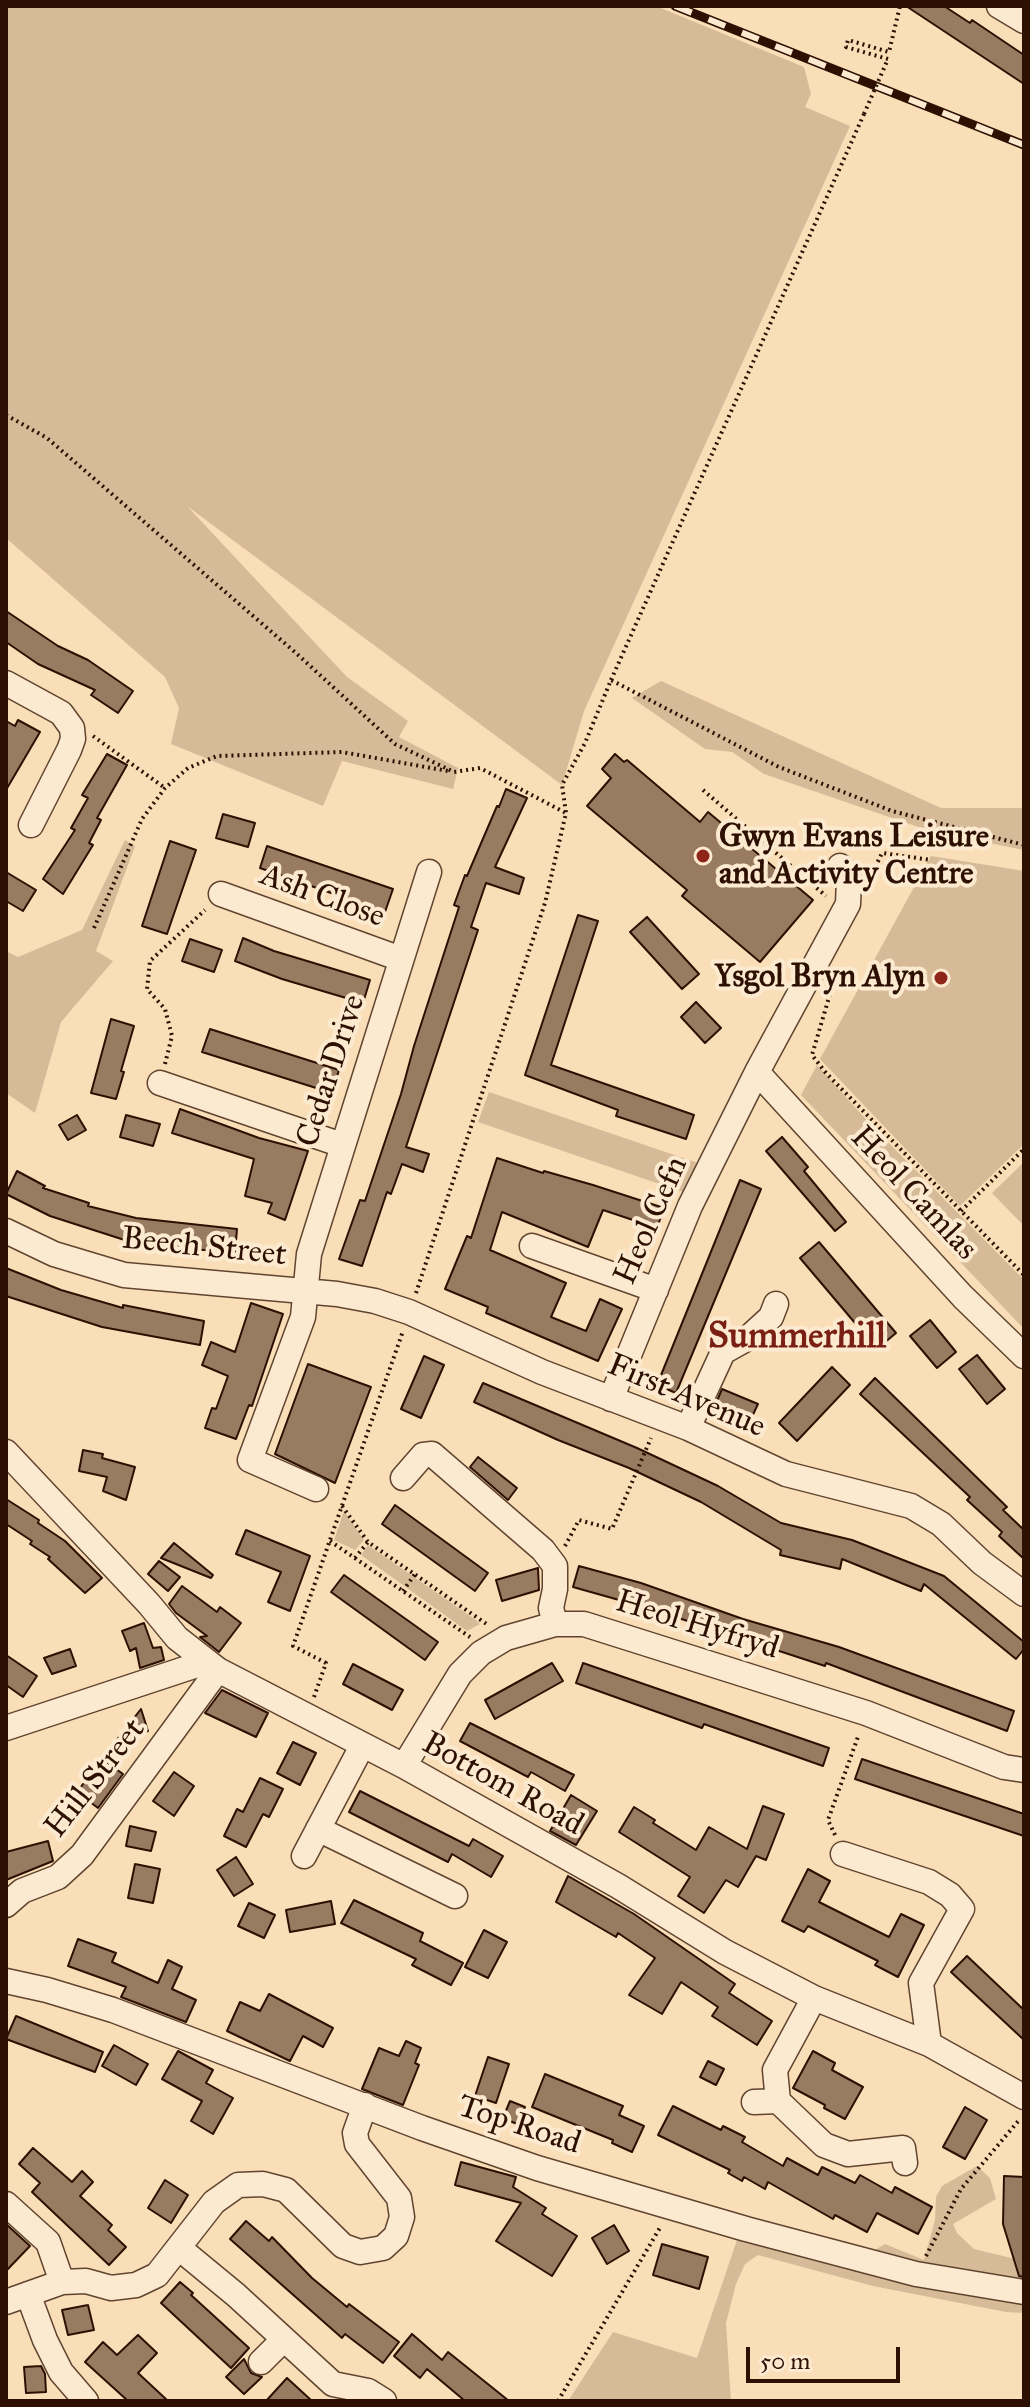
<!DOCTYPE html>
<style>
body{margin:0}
#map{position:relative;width:1030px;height:2407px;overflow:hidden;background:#fadeb7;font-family:"IM FELL Great Primer",serif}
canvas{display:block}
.frame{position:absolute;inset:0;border:8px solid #2d1002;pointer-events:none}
.scale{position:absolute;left:746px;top:2347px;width:154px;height:36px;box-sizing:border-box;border:4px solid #2d1002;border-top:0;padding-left:10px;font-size:24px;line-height:28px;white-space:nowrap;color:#2d1002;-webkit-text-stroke:6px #fcead0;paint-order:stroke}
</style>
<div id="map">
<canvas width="1030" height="2407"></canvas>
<div class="frame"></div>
<div class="scale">50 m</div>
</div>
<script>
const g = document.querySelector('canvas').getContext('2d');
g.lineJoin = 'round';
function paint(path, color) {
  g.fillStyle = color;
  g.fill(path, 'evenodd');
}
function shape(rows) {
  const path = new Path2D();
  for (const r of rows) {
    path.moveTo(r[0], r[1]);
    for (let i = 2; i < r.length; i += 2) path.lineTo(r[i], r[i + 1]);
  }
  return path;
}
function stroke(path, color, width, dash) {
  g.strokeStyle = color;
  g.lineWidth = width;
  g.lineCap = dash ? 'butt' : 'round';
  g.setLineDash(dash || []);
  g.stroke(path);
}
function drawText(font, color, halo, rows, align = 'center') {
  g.font = font + ' "IM FELL Great Primer",serif';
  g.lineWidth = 8;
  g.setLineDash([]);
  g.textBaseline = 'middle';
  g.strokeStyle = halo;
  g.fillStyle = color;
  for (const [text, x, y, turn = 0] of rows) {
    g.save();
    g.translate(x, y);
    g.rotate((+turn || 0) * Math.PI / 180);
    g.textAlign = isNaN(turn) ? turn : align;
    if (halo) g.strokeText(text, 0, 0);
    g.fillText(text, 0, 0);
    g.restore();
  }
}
paint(shape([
 [6,6,656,6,804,67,811,94,805,107,850,126,584,711,562,785,187,506,347,677,408,721,399,737,458,768,453,789,342,761,323,806,171,744,179,708,165,677,6,538],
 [661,681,941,808,1024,808,1024,850,930,831,764,774,732,752,705,749,632,698],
 [125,840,135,846,96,951,113,961,61,1022,35,1113,6,1093,6,951,18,957,82,930],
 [931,856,1024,871,1024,1144,960,1206,820,1059],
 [817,1065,872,1126,1024,1280,1024,1329,801,1095],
 [489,1092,698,1163,686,1193,478,1122],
 [1024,1162,1024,1226,992,1193],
 [344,1511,364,1540,355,1550,334,1540],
 [368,1545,476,1620,480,1624,467,1631,361,1555],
 [977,2166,990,2178,996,2199,953,2224,957,2233,974,2249,1024,2261,1024,2313,1006,2312,873,2286,758,2255,745,2264,736,2284,726,2323,731,2401,568,2401,613,2332,697,2358,738,2237,863,2257,885,2244,924,2260,935,2220,936,2197,942,2186]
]), '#d7bb98');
const building = shape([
 [906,6,944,6,970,23,972,20,1024,55,1024,84,906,6],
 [6,611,58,646,88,660,133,691,118,713,91,695,95,690,38,664,6,642,6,611],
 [18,720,40,732,6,790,6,721,15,726,18,720],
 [107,754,127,765,97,818,101,820,89,843,93,845,63,894,43,879,75,830,71,828,88,798,82,795,107,754],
 [615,754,624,762,627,760,700,822,708,812,813,900,760,962,682,896,687,890,587,806,611,778,602,769,615,754],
 [506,789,527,798,495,867,524,878,519,894,486,883,471,927,478,930,406,1147,429,1154,423,1172,402,1164,391,1194,387,1192,362,1266,339,1259,360,1200,365,1201,401,1094,414,1046,459,907,454,905,465,875,467,876,497,806,499,807,506,789],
 [223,814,255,823,248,847,216,838,223,814],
 [170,841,196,850,167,934,142,926,170,841],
 [267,846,393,889,385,912,260,868,267,846],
 [6,872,36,890,23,911,6,901,6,872],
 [578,915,598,921,551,1065,694,1115,686,1139,616,1116,618,1110,525,1075,578,915],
 [647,917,699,974,682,989,630,932,647,917],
 [243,938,274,951,370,980,363,1003,282,979,235,961,243,938],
 [190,939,222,950,214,972,182,961,190,939],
 [696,1002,721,1028,705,1043,681,1017,696,1002],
 [111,1019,134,1026,121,1071,124,1072,116,1099,91,1093,111,1019],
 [210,1029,339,1070,332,1093,202,1052,210,1029],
 [180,1109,259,1138,308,1151,285,1220,268,1213,272,1203,245,1196,254,1159,172,1133,180,1109],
 [77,1115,86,1130,68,1140,59,1125,77,1115],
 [126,1115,160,1124,153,1146,120,1137,126,1115],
 [782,1137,808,1167,804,1171,846,1222,835,1231,766,1151,782,1137],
 [497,1158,543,1173,544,1171,593,1185,664,1208,657,1228,603,1210,588,1247,502,1212,490,1250,566,1283,551,1317,586,1331,600,1299,622,1309,598,1361,486,1313,488,1307,445,1289,467,1236,471,1238,497,1158],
 [17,1171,45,1186,43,1188,89,1203,88,1206,136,1218,237,1229,235,1253,194,1249,194,1246,137,1244,50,1216,6,1194,17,1171],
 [740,1180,761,1189,676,1393,657,1385,740,1180],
 [819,1242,896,1333,877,1349,800,1258,819,1242],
 [6,1268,61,1290,123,1308,123,1305,204,1321,200,1345,102,1327,6,1296,6,1268],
 [251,1303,283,1314,252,1406,249,1405,236,1439,205,1428,212,1408,216,1409,228,1376,202,1365,211,1342,235,1352,251,1303],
 [930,1320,956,1352,937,1368,910,1336,930,1320],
 [977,1355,1005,1389,987,1404,959,1369,977,1355],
 [424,1356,444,1365,421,1418,401,1409,424,1356],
 [308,1364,371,1387,335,1483,275,1454,308,1364],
 [832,1367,850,1385,797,1441,779,1423,832,1367],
 [875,1378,1007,1507,1003,1510,1024,1530,1024,1559,999,1536,1002,1532,967,1500,970,1497,860,1394,875,1378],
 [483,1383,637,1448,718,1486,781,1523,852,1540,944,1576,1024,1642,1024,1649,1016,1659,924,1584,921,1591,842,1559,840,1569,780,1555,781,1550,701,1502,629,1468,558,1440,474,1402,483,1383],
 [722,1389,758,1404,749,1423,714,1408,722,1389],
 [83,1450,103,1454,102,1458,135,1467,126,1500,103,1491,107,1477,79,1471,83,1450],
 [478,1457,517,1488,508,1500,470,1467,478,1457],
 [6,1499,39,1520,38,1523,65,1541,102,1578,85,1593,48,1559,50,1557,30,1544,32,1541,6,1524,6,1499],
 [395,1505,488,1573,475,1591,382,1524,395,1505],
 [246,1530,310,1556,290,1611,268,1602,281,1572,236,1554,246,1530],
 [174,1543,213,1575,211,1578,161,1558,174,1543],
 [159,1561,180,1577,168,1591,148,1574,159,1561],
 [579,1566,641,1583,743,1619,839,1647,1014,1711,1007,1731,826,1663,825,1666,651,1609,573,1587,579,1566],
 [538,1568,539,1590,502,1601,496,1580,538,1568],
 [344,1575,438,1642,425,1660,331,1592,344,1575],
 [182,1586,217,1612,220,1607,241,1623,219,1652,200,1637,207,1636,176,1613,169,1604,182,1586],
 [144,1623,153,1648,161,1647,164,1660,140,1668,136,1648,130,1651,122,1631,144,1623],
 [70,1649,76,1666,52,1674,44,1658,70,1649],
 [6,1655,37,1676,23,1697,6,1685,6,1655],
 [552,1663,563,1681,495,1719,485,1700,552,1663],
 [583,1663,829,1748,823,1766,704,1724,702,1728,576,1683,583,1663],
 [353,1664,403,1690,392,1710,343,1684,353,1664],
 [222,1690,268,1713,256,1737,205,1713,222,1690],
 [141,1709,148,1731,115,1742,141,1709],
 [470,1723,574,1775,565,1791,531,1772,528,1777,460,1741,470,1723],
 [293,1742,316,1753,300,1785,277,1773,293,1742],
 [102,1759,123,1774,98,1808,77,1792,102,1759],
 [862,1759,1024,1814,1024,1836,855,1779,862,1759],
 [174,1772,194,1786,174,1816,153,1801,174,1772],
 [260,1778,283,1789,269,1817,263,1814,246,1847,224,1836,237,1809,243,1812,260,1778],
 [360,1791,469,1846,473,1839,503,1856,491,1877,452,1854,448,1862,349,1812,360,1791],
 [571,1795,597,1811,576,1845,550,1831,571,1795],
 [763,1806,784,1814,766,1860,756,1856,738,1887,726,1880,704,1913,678,1896,690,1877,619,1832,634,1807,655,1820,653,1823,696,1850,709,1827,747,1849,763,1806],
 [130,1826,156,1832,151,1851,126,1846,130,1826],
 [48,1841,53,1861,6,1880,6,1852,48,1841],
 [236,1857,253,1884,234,1896,217,1870,236,1857],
 [135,1864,160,1869,153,1903,128,1898,135,1864],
 [808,1869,830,1881,819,1902,889,1937,901,1914,924,1925,898,1977,875,1965,878,1961,808,1926,804,1932,782,1921,808,1869],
 [568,1876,634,1914,735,1984,729,1993,772,2021,757,2045,712,2016,718,2007,681,1982,662,2014,629,1995,655,1958,618,1933,616,1937,556,1902,568,1876],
 [354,1900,423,1933,420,1941,463,1963,451,1985,412,1965,416,1959,341,1923,354,1900],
 [331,1901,335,1924,290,1932,286,1910,331,1901],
 [249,1903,275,1915,264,1938,238,1926,249,1903],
 [484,1930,507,1942,488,1978,465,1967,484,1930],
 [78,1939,116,1953,112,1962,158,1983,168,1960,182,1967,172,1989,196,2000,186,2022,121,1997,126,1987,68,1966,78,1939],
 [967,1956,1024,2010,1024,2040,951,1972,967,1956],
 [269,1994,333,2028,323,2047,303,2036,290,2061,227,2031,240,2002,260,2011,269,1994],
 [16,2016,103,2052,95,2072,6,2039,16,2016],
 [406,2041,421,2048,415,2063,419,2065,403,2105,362,2089,379,2048,399,2056,406,2041],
 [114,2045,148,2064,136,2085,102,2066,114,2045],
 [178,2051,213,2070,206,2083,233,2098,213,2134,191,2121,202,2101,162,2079,178,2051],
 [813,2051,835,2063,832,2070,863,2087,845,2119,824,2108,825,2105,793,2088,813,2051],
 [488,2057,509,2064,496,2103,475,2096,488,2057],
 [708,2061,724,2069,716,2085,700,2077,708,2061],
 [545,2074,623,2106,619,2115,644,2126,632,2152,612,2143,613,2140,532,2107,545,2074],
 [510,2101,525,2107,517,2124,503,2118,510,2101],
 [673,2106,721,2130,723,2126,745,2137,742,2142,783,2166,787,2158,818,2175,822,2167,855,2183,860,2175,892,2193,895,2187,932,2207,918,2234,877,2213,867,2232,835,2215,833,2219,768,2182,765,2189,744,2177,742,2181,728,2173,730,2170,658,2135,673,2106],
 [965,2107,987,2120,965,2159,943,2147,965,2107],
 [33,2148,72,2182,82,2171,93,2182,80,2196,112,2225,108,2230,126,2247,109,2265,32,2192,40,2183,19,2164,33,2148],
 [461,2162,516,2177,513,2187,546,2208,542,2214,577,2236,552,2276,496,2241,521,2203,455,2185,461,2162],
 [1004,2176,1024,2177,1024,2277,1019,2276,1003,2224,1004,2176],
 [165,2180,188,2195,171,2223,148,2208,165,2180],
 [246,2221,269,2241,272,2237,312,2278,347,2307,349,2304,399,2342,383,2363,345,2334,342,2338,230,2239,246,2221],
 [6,2224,30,2246,6,2271,6,2224],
 [614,2225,629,2251,607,2264,592,2238,614,2225],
 [662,2244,708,2257,699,2289,653,2275,662,2244],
 [180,2282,193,2293,191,2295,249,2348,231,2368,161,2303,180,2282],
 [88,2305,94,2330,68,2335,62,2310,88,2305],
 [412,2334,442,2360,448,2352,509,2401,465,2401,427,2369,420,2378,394,2356,412,2334],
 [138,2335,157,2353,138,2373,168,2401,128,2401,85,2362,103,2342,117,2355,138,2335],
 [244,2359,251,2373,262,2377,244,2394,226,2377,244,2359],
 [41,2366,45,2374,46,2392,26,2393,24,2367,41,2366],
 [287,2378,312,2401,266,2401,287,2378]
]);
paint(building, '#987b60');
stroke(building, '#2d1002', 2);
const minor = shape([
 [999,6,1024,21],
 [6,683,61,713,72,728,73,739,69,750,31,825],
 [221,894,401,959],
 [757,1072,963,1297,1024,1356],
 [160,1083,342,1145],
 [6,1231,54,1254,124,1275,337,1294,375,1301,409,1312,542,1372,688,1428,786,1474,911,1506,941,1524,982,1563,1024,1594],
 [532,1246,656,1290],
 [611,1399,690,1206,757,1072,848,904,849,879,840,866],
 [688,1428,723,1352,748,1338,771,1317,776,1304],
 [6,1452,149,1604,177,1638,218,1670,404,1766,618,1886,725,1952,814,1998,929,2044,1024,2097],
 [403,1478,423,1455,432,1454,543,1550,555,1566,555,1589,551,1608,555,1624],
 [316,1489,250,1460,303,1317,309,1254,429,872],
 [6,1728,206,1662],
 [404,1766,460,1674,481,1653,506,1638,555,1624,584,1624,866,1713,1004,1767,1024,1770],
 [318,1829,455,1896],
 [843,1854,929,1882,950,1895,962,1909,921,1983,929,2044],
 [304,1856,362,1746],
 [6,1905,22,1891,58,1877,82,1855,218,1670],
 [6,1981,47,1990,113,2010,422,2128,537,2168,746,2229,916,2274,1024,2292],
 [814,1998,775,2070,778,2101,824,2145,848,2154,903,2148,905,2163],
 [754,2102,778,2101],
 [6,2204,48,2242,62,2282],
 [179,2248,236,2295,333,2384,368,2391,384,2401],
 [28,2294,45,2340,61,2372,86,2401],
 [6,2302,62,2282,86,2281,111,2288,136,2285,157,2275,214,2202,238,2185,263,2184,286,2190,343,2246,360,2252,383,2248,396,2236,402,2217,399,2198,357,2144,355,2133,365,2105],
 [261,2362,284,2339]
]);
stroke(minor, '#60442f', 27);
stroke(shape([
 [888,59,846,47,848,40,889,52,900,6],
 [6,415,47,438,296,653,395,744,454,772,480,768,566,813],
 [611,680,864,114],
 [93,736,165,788],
 [703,790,826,896],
 [870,878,882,853,931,860],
 [94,928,142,819,165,788,188,768,217,756,342,752,448,771],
 [835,977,812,1055,826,1073,1024,1275],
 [165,1064,172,1036,165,1009,147,989,150,961,205,910],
 [961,1211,1024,1149],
 [416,1293,545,903,566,813,562,785,585,743,611,680,779,767,892,811,1024,845],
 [342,1506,368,1542,488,1625],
 [330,1541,470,1637],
 [565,1546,579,1520,612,1529,651,1438],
 [355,1558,368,1542],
 [403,1591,415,1574],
 [314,1697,326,1663,293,1646,403,1331],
 [835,1835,828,1820,859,1734],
 [926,2256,961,2189,1020,2119],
 [558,2401,661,2226]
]), '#2d1002', 4, [2, 4]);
stroke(minor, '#fcead0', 24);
const rail = shape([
 [675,6,1024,145]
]);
stroke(rail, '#2d1002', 9);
stroke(rail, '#fcead0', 6, [18]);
stroke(shape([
 [864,114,888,59]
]), '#2d1002', 4, [2, 4]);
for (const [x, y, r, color] of [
 [703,856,8,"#8f2418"],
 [941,978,8,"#8f2418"]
]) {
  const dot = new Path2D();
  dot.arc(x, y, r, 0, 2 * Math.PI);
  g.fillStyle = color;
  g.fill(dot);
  stroke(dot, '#fcead0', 3);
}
drawText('bold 32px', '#2d1002', '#fcead0', [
 ["Gwyn Evans Leisure",719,838],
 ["and Activity Centre",719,875],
 ["Ysgol Bryn Alyn",925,978,"right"]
], 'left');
drawText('32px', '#2d1002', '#fcead0', [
 ["Ash Close",322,897,20],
 ["Cedar Drive",332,1071,-72],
 ["Heol Camlas",913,1194,47],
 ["Heol Cefn",652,1221,-66],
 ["Beech Street",204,1248,6],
 ["First Avenue",686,1397,23],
 ["Heol Hyfryd",697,1626,17],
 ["Hill Street",96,1779,-52],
 ["Bottom Road",502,1785,29],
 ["Top Road",519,2126,18]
]);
drawText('bold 36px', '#7a1f14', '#fcead0', [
 ["Summerhill",797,1338]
]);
</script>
